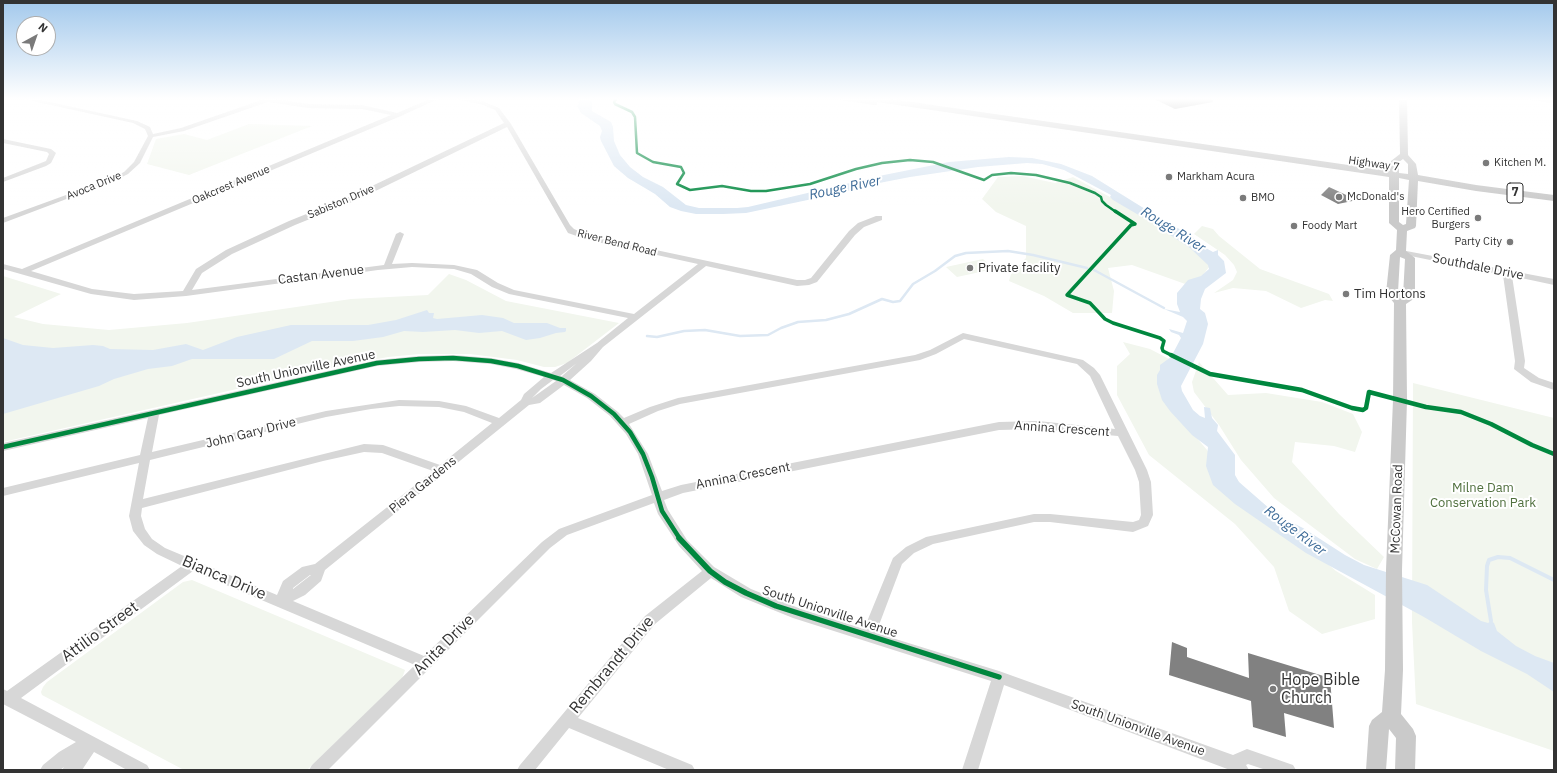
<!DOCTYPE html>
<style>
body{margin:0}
#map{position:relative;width:1557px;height:773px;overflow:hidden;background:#fff;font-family:"IBM Plex Sans",sans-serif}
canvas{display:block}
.frame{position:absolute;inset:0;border:4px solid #333;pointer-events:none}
.north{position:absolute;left:16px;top:16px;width:40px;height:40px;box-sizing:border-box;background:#fff;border:1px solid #adadad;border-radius:50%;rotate:40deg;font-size:11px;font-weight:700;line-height:16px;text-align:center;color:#333}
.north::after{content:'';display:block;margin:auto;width:14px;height:18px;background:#7a7a7a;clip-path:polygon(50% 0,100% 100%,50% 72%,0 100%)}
</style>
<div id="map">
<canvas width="1557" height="773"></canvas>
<div class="frame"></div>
<div class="north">N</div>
</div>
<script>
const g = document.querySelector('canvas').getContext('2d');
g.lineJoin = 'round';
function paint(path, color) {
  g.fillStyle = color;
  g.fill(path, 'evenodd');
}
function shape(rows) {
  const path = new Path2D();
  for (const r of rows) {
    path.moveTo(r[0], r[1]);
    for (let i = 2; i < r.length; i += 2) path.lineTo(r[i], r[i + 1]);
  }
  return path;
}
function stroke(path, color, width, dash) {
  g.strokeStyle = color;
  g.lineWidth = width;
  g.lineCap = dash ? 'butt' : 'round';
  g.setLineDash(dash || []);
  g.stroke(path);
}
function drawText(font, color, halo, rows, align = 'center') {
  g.font = font + ' "IBM Plex Sans",sans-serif';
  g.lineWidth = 4;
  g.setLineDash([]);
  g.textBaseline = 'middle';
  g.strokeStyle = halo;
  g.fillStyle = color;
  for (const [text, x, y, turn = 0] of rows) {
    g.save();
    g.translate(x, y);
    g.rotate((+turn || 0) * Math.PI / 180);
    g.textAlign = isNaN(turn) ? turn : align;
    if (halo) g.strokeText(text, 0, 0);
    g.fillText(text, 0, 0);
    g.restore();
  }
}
paint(shape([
 [249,124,312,126,189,175,147,164,156,139,184,134,207,140],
 [1022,176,1055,183,1073,177,1132,209,1160,226,1212,263,1203,275,1188,285,1132,265,1108,268,1114,291,1112,313,1073,313,1044,296,1009,281,1011,274,1026,258,1026,226,996,212,982,199,998,177],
 [1202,226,1213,229,1219,236,1260,269,1329,294,1333,301,1325,300,1301,308,1266,291,1233,288,1214,293,1233,280,1237,272,1234,265,1225,255,1194,234],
 [983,259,994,269,957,277,946,267],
 [449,274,466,280,506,301,619,323,567,363,555,367,544,367,517,360,470,354,419,354,388,357,325,369,3,442,3,276,61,294,14,317,43,324,109,330,187,323,351,299,428,295],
 [1123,342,1150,349,1173,361,1163,375,1196,437,1213,457,1288,530,1336,571,1375,595,1375,619,1322,634,1289,611,1274,567,1235,524,1149,455,1117,395,1117,366,1130,354],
 [1199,362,1228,395,1266,393,1322,402,1353,414,1362,432,1355,452,1334,446,1295,442,1292,462,1339,514,1384,557,1377,569,1355,559,1274,498,1241,460,1219,425,1194,392,1192,382],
 [1413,383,1554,418,1554,751,1416,704,1412,622],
 [192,580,403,669,405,670,404,673,402,678,307,770,184,770,42,695,41,692,43,687,47,682,183,582]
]), '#f2f6ee');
paint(shape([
 [578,98,588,98,592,102,592,111,611,122,613,127,614,141,620,155,630,167,643,177,663,187,686,205,699,208,737,208,748,207,884,175,949,162,1009,157,1032,158,1061,164,1092,176,1166,222,1189,234,1204,247,1213,252,1218,250,1218,255,1224,261,1226,273,1205,289,1201,299,1200,309,1205,313,1208,324,1203,344,1181,386,1182,391,1193,410,1200,416,1205,418,1204,407,1210,408,1212,418,1218,425,1217,431,1235,455,1235,475,1239,482,1270,509,1279,513,1289,521,1303,528,1345,555,1364,565,1427,585,1481,621,1488,623,1491,621,1494,623,1497,631,1516,646,1535,656,1554,663,1554,692,1527,674,1481,651,1424,617,1306,553,1235,504,1213,485,1206,466,1208,447,1192,435,1170,411,1162,400,1157,384,1157,375,1160,370,1160,365,1171,357,1181,338,1179,335,1171,332,1169,329,1183,333,1187,321,1183,317,1164,309,1180,312,1177,304,1177,293,1188,280,1201,276,1209,269,1208,265,1190,248,1161,229,1158,224,1142,217,1113,200,1110,197,1111,195,1064,170,1042,164,1027,163,978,167,910,177,874,184,836,194,746,213,723,214,696,214,681,211,670,207,655,194,628,178,614,166,601,141,600,137,602,131,600,126,581,113,577,106,580,101],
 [427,310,429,313,434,313,433,318,437,319,482,315,503,318,514,323,547,323,560,328,566,328,566,331,565,332,556,333,540,338,526,340,502,331,479,333,455,330,423,332,404,331,383,337,353,341,312,341,274,359,192,359,172,366,148,369,114,379,99,386,3,414,3,338,23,345,53,348,93,345,103,346,110,349,153,350,186,344,203,350,237,337,291,325,368,325,396,320]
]), '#dde8f3');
stroke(shape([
 [1094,270,1164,308],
 [647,336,657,337,684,331,705,330,740,336,768,335,781,328,798,322,826,320,849,314,882,299,893,302,900,301,913,284,935,271,955,256,966,253,1008,251,1033,255,1087,268]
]), '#dde8f3', 2.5);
stroke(shape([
 [1491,621,1486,590,1487,566,1489,560,1498,557,1510,558,1554,580]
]), '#dde8f3', 4);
paint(shape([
 [1152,98,1212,98,1213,102,1175,109],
 [1329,187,1357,200,1338,204,1321,195],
 [1172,642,1187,648,1187,657,1249,678,1248,653,1330,678,1334,728,1284,713,1286,737,1253,727,1251,701,1169,675]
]), '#818181');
paint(shape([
 [19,98,31,98,137,121,150,127,153,134,181,128,267,98,276,98,275,99,308,104,362,105,397,113,432,98,440,98,401,116,31,271,92,289,134,294,183,291,196,269,226,250,289,221,351,196,504,123,495,110,483,105,452,98,465,98,485,102,499,108,511,124,570,225,574,229,590,236,797,280,805,280,811,278,849,231,858,223,876,216,882,216,882,220,864,227,855,235,817,282,809,285,797,286,706,266,603,347,591,361,570,380,595,394,618,412,624,418,650,407,678,398,915,355,930,350,963,333,1083,360,1094,368,1100,375,1147,470,1151,482,1153,515,1148,526,1133,532,1050,522,1034,522,933,544,914,553,902,564,876,633,999,671,1233,755,1247,749,1293,765,1296,770,1266,770,1248,764,1246,765,1249,770,1230,770,1004,685,978,770,962,770,991,681,793,618,741,597,711,578,655,624,578,718,692,765,695,770,669,770,569,728,535,770,517,770,520,765,645,616,702,571,679,546,658,514,654,503,567,535,550,548,328,770,309,770,312,765,415,665,193,571,21,698,147,765,150,770,127,770,94,752,82,770,62,770,64,767,60,770,40,770,43,765,59,752,76,742,3,704,3,689,7,691,182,566,157,554,144,545,133,531,129,516,139,463,3,496,3,488,140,455,148,418,3,451,3,443,377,360,419,356,453,355,491,358,518,363,551,373,597,343,628,318,509,294,492,287,471,274,454,269,412,267,378,270,186,296,134,300,91,294,3,269,3,264,22,269,391,115,362,109,308,108,268,102,184,131,153,137,140,163,128,174,114,181,3,223,3,218,110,179,124,172,134,162,148,136,145,129,133,123,19,98],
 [507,127,568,233,588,240,698,264,634,314,514,290,498,283,477,270,454,265,412,263,392,264,404,234,400,232,396,234,384,265,192,290,202,273,232,254,295,225,357,200,507,127],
 [964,339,1077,364,1090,376,1115,429,1038,421,999,422,681,485,662,491,648,454,629,424,658,411,680,404,920,360,936,354,964,339],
 [453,361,491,364,516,369,544,377,524,394,521,400,499,418,466,406,439,401,399,400,326,411,152,452,159,415,377,366,419,362,453,361],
 [577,363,562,376,560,376,577,363],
 [553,380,556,381,532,398,541,389,553,380],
 [564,385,587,398,610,416,626,434,638,454,652,495,559,529,542,542,424,656,293,601,305,595,321,581,325,570,529,405,540,403,564,385],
 [399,406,439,407,464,412,492,423,440,465,383,445,364,444,143,499,150,460,326,417,371,409,399,406],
 [1038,429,1118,436,1135,470,1139,482,1141,515,1139,520,1133,522,1050,514,1034,514,926,537,906,547,893,558,864,629,801,609,751,589,714,567,687,540,668,510,664,500,683,493,999,430,1038,429],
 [364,452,382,453,433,471,315,564,302,567,283,581,277,595,165,548,152,539,145,529,141,516,142,508,323,461,364,452],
 [310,575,311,575,293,589,293,588,310,575],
 [1528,98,1554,99,1554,103,1531,100,1528,98],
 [3,139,51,149,56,153,51,163,46,166,3,182,3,178,46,161,49,154,47,152,3,143,3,139],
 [1398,250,1401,250,1554,279,1554,285,1512,276,1525,361,1524,368,1539,378,1554,383,1554,390,1531,382,1514,369,1515,361,1503,275,1401,254,1397,252,1398,250]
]), '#d7d7d7');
paint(shape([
 [837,98,884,98,1390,171,1391,161,1400,154,1399,98,1407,98,1408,155,1416,164,1418,175,1476,185,1554,195,1554,201,1476,191,1418,181,1416,226,1415,228,1407,231,1406,251,1415,258,1415,298,1406,304,1407,400,1402,570,1403,670,1401,714,1413,729,1416,736,1415,770,1395,770,1396,738,1389,729,1386,770,1366,770,1369,726,1372,720,1382,712,1385,670,1386,570,1393,400,1394,303,1386,293,1390,255,1396,250,1397,230,1389,223,1389,177,877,102,877,105,874,105,841,100,837,98],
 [1403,159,1408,164,1408,174,1399,173,1399,162,1403,159],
 [1399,178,1409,180,1406,224,1403,225,1399,222,1399,178],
 [1400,257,1405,259,1403,296,1402,297,1398,292,1400,257]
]), '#cacaca');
stroke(shape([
 [617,98,614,102,615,104,632,112,635,117,637,153,653,162,681,167,684,173,677,184,690,190,722,186,751,191,766,191,810,184,856,169,882,163,910,160,933,162,984,180,992,175,1011,173,1036,175,1070,183,1095,193,1101,197,1102,201,1106,205,1116,212]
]), '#00873e', 2.5);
stroke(shape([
 [1115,211,1135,224,1131,225,1067,295,1090,303,1105,319,1113,323,1160,338,1164,341,1162,348,1163,351,1173,356]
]), '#00873e', 3.5);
stroke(shape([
 [1171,355,1210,374,1302,390,1352,408,1363,410,1366,408,1369,392,1426,407,1461,412,1491,424,1532,445,1554,454],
 [3,447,377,363,419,359,453,358,491,361,518,366,563,380,591,396,614,414,630,432,643,454,652,477,662,511,680,539]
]), '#00873e', 4.5);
stroke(shape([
 [679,538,710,571,725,582,746,593,776,606,999,677]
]), '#00873e', 5.5);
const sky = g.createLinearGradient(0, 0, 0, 206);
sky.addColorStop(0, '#a3c9ec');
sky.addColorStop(0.48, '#fff');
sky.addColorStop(1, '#ffffff00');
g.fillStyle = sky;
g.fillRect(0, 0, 1557, 206);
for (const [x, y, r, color] of [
 [1486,163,4,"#7a7a7a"],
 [1169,177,4,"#7a7a7a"],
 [1339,197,4,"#7a7a7a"],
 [1243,198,4,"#7a7a7a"],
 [1478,218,4,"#7a7a7a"],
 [1294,226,4,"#7a7a7a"],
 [1510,242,4,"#7a7a7a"],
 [970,268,4,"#7a7a7a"],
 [1346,294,4,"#7a7a7a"],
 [1273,689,4,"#7a7a7a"]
]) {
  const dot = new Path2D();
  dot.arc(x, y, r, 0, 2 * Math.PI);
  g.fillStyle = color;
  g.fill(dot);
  stroke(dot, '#fff', 1.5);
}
drawText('11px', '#333', '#fff', [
 ["Kitchen M.",1494,163],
 ["Markham Acura",1177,177],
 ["McDonald's",1347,197],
 ["BMO",1251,198],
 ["Hero Certified",1470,212,"right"],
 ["Burgers",1470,225,"right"],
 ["Foody Mart",1302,226],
 ["Party City",1502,242,"right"]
], 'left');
drawText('11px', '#333', '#fff', [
 ["Highway 7",1374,164,8],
 ["Oakcrest Avenue",231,185,-23],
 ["Avoca Drive",94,186,-22],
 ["Sabiston Drive",341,202,-23],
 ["River Bend Road",617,243,14]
]);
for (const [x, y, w] of [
 [1515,193,16]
]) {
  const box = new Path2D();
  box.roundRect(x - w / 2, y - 10, w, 20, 3);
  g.fillStyle = '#fff';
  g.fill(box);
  stroke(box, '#333', 1);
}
drawText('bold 12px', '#333', null, [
 ["7",1515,193]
]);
drawText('13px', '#333', '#fff', [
 ["Southdale Drive",1478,267,11],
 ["Castan Avenue",321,275,-7],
 ["South Unionville Avenue",306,369,-12],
 ["Annina Crescent",1062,429,4],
 ["John Gary Drive",251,433,-14],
 ["Annina Crescent",743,476,-11],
 ["Piera Gardens",423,485,-39],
 ["McCowan Road",1397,509,-88],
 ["South Unionville Avenue",830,612,18],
 ["South Unionville Avenue",1138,728,20]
]);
drawText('13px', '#333', '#fff', [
 ["Private facility",978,268],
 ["Tim Hortons",1354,294]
], 'left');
drawText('13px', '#50703e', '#fff', [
 ["Milne Dam",1483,488],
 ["Conservation Park",1483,503]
]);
drawText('italic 14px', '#3d6b98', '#fff', [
 ["Rouge River",845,188,-12],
 ["Rouge River",1173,230,32],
 ["Rouge River",1295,531,37]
]);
drawText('16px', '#333', '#fff', [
 ["Bianca Drive",224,578,23],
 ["Attilio Street",100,632,-36],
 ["Anita Drive",444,645,-45],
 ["Rembrandt Drive",612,665,-50]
]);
drawText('16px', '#333', '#fff', [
 ["Hope Bible",1281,680],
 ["Church",1281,698]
], 'left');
</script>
